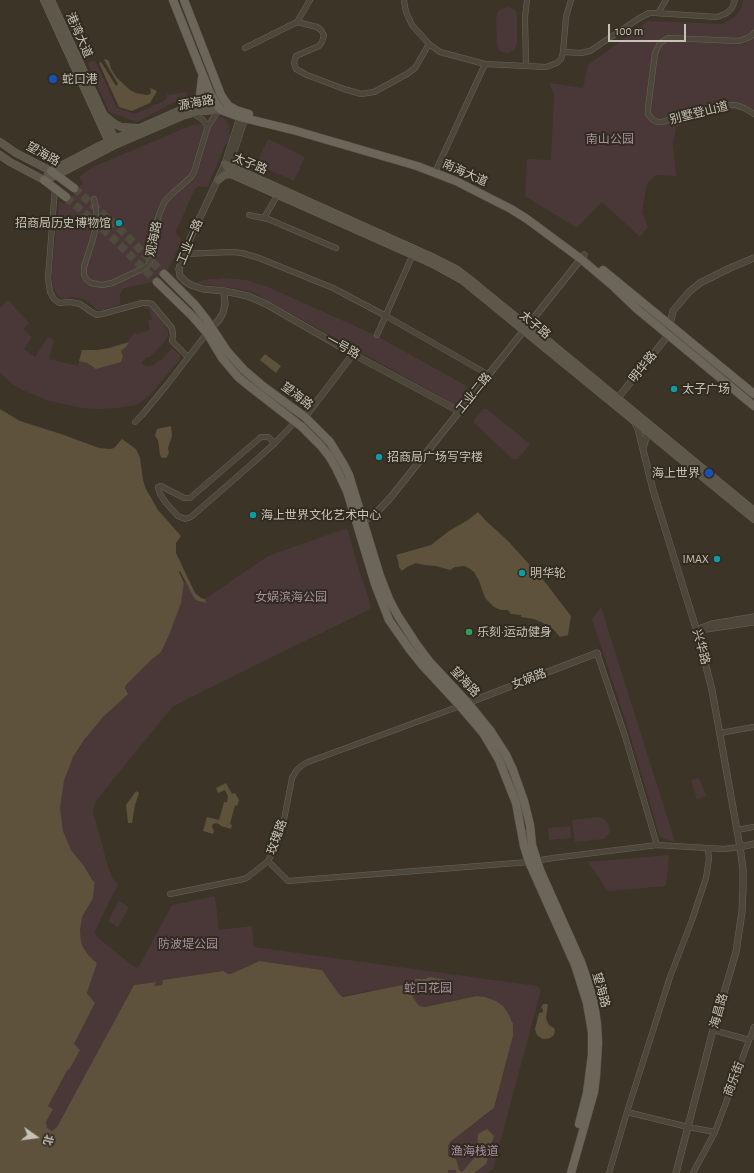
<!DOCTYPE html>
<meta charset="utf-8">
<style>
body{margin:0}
#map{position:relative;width:754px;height:1173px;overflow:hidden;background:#3b3427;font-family:"Alegreya Sans","Noto Sans SC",sans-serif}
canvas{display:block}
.north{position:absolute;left:16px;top:1117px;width:40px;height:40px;-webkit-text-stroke:3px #312b20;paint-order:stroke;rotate:104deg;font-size:11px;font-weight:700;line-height:16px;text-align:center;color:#c7c2b7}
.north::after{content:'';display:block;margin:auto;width:14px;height:18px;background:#c7c2b7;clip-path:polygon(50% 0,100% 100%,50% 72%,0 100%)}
.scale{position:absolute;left:608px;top:24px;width:78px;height:18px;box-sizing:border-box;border:2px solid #c7c2b7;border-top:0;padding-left:5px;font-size:12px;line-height:14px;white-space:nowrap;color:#c7c2b7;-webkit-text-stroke:3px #312b20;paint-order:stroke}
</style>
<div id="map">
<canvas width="754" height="1173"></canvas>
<div class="north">北</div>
<div class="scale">100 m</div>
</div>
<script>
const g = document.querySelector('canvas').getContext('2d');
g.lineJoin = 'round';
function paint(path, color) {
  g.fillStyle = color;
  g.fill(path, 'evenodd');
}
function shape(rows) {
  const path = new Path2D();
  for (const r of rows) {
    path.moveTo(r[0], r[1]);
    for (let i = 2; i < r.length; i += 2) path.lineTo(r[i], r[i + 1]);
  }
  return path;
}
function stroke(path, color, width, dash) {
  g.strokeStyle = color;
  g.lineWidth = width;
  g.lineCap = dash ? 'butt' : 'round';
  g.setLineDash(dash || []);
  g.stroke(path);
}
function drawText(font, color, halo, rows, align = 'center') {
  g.font = font + ' "Alegreya Sans","Noto Sans SC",sans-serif';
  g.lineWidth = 4;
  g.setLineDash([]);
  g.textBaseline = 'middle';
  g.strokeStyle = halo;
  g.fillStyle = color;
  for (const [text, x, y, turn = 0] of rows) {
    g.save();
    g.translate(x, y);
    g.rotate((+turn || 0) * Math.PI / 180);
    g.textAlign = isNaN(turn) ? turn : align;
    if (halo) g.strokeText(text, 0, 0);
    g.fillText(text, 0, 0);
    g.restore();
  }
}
paint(shape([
 [743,0,754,0,754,113,746,111,729,109,676,127,673,144,676,176,656,175,647,184,642,212,648,227,640,237,602,202,577,228,525,196,527,159,551,160,554,94,549,83,583,88,588,65,648,21,722,24,734,18,742,7],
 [509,7,515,10,517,13,517,43,514,50,507,54,500,51,497,44,496,20,497,13,500,9],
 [93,61,96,62,117,108,135,114,164,101,167,97,167,92,168,95,187,92,185,98,171,104,137,122,109,112,88,64,89,62],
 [219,117,224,118,229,125,230,136,228,143,225,145,208,186,206,187,199,186,195,189,176,231,177,235,181,239,181,242,168,270,162,275,148,283,124,288,120,294,120,302,119,305,103,310,97,310,93,306,86,301,78,298,72,297,64,299,58,296,53,288,52,270,59,200,64,204,83,183,79,177,88,170,100,164,192,125,202,124,206,127,209,128,212,126,214,121],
 [268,139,305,157,294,181,256,164],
 [225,278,246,280,268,287,375,335,465,385,467,390,458,403,454,404,252,292,238,289,194,283,204,280],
 [8,300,29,323,23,329,32,337,24,349,35,357,48,337,54,340,49,359,78,366,79,361,87,363,93,368,123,356,121,351,134,333,137,334,150,330,148,321,152,319,148,308,144,309,143,306,146,306,152,307,154,310,168,330,168,336,164,342,150,357,146,357,141,364,148,366,154,365,158,361,161,360,172,348,180,355,180,359,150,395,137,405,116,408,99,409,82,408,49,401,22,390,12,384,0,373,0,308],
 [483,409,487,409,530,444,518,459,513,459,474,423,474,420],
 [347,528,359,570,371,605,370,609,173,706,95,802,93,815,96,821,108,867,113,879,118,884,96,929,95,933,97,937,133,966,138,968,172,905,215,896,219,930,252,926,254,947,537,986,541,990,493,1169,487,1173,448,1173,447,1148,450,1142,491,1111,495,1106,513,1036,512,1021,507,1012,485,997,481,996,477,996,425,1007,421,1007,417,1005,405,986,402,985,342,996,339,994,322,970,257,961,231,974,228,974,223,971,164,980,162,985,154,986,155,982,134,985,57,1127,54,1130,49,1130,46,1126,46,1122,53,1109,48,1106,68,1069,69,1070,74,1044,95,1003,87,993,97,963,89,956,83,947,81,942,80,930,82,917,94,895,94,884,90,875,84,866,71,850,63,831,61,820,60,808,61,794,64,781,73,757,93,728,114,706,127,694,125,688,126,685,150,661,161,652,181,603,184,583,186,582,193,596,197,600,205,603,205,599,268,556],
 [601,607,675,842,665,839,661,837,659,834,631,738,592,619],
 [699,778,706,796,697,799,691,780],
 [599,817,604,819,609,825,610,830,609,834,604,839,575,842,572,820],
 [570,826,571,838,549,840,548,828],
 [669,855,666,886,608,891,588,862],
 [119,901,129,907,118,927,108,921]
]), '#4a3839');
paint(shape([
 [106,59,109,61,111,69,117,78,130,90,136,93,146,95,148,95,151,93,150,88,157,91,150,103,132,111,119,107,99,63,101,62,116,86,118,84,104,60],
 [129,342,126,347,124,348,121,351,123,356,121,362,96,369,87,363,79,361,82,350,98,350,109,348],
 [265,354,281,366,276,373,260,360],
 [0,409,20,421,64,435,99,448,110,449,114,448,122,439,136,449,140,458,143,480,146,489,158,510,181,536,176,543,176,553,195,593,201,598,205,599,206,603,196,600,193,596,180,571,179,572,184,583,181,603,169,635,161,652,150,661,126,685,125,688,128,694,103,717,84,740,73,757,64,781,60,808,63,831,71,850,84,866,93,881,94,881,95,884,94,884,94,890,93,898,82,917,80,930,81,942,83,947,89,956,97,963,87,993,95,1003,74,1044,80,1050,69,1070,68,1069,48,1106,53,1109,46,1122,47,1128,52,1131,57,1127,134,985,156,982,154,986,162,985,163,980,223,971,228,974,231,974,259,961,322,970,339,994,343,997,402,985,405,986,409,992,416,987,415,979,426,979,429,977,447,980,437,990,420,992,412,996,419,1006,425,1007,477,996,485,997,496,1001,503,1006,509,1015,513,1024,513,1036,494,1108,450,1142,448,1146,448,1156,456,1159,459,1170,462,1172,477,1155,478,1134,487,1129,494,1136,486,1164,474,1173,456,1173,456,1170,448,1170,448,1173,0,1173],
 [171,426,172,436,168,448,169,453,166,458,163,458,161,457,160,455,158,440,155,436,157,429],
 [478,512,487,522,495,529,509,542,545,582,571,616,568,635,560,637,553,629,541,622,534,619,521,617,521,615,511,614,508,610,501,610,494,607,486,599,484,595,479,581,474,572,470,569,465,566,455,567,450,570,446,569,436,566,424,565,416,563,407,567,402,571,399,567,398,560,396,555,431,545,449,531,468,520],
 [226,783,232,794,235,793,239,800,237,806,235,805,230,824,232,825,231,829,221,826,219,824,216,823,213,824,212,827,214,831,213,834,203,831,207,817,219,820,224,802,227,802,228,796,225,790,218,793,216,788],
 [136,791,139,793,135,805,132,823,128,823,126,805],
 [543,1004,547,1004,548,1005,546,1018,547,1021,549,1025,554,1028,555,1030,554,1035,550,1038,546,1039,543,1039,538,1036,536,1033,535,1029,539,1013,543,1012,543,1009,541,1008]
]), '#5e523c');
stroke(shape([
 [74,188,121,230,164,274],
 [66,197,113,238,157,282]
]), '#50493d', 8, [8, 4]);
const minor = shape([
 [404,1,406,12,412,25,429,44,440,52,485,64,546,67,557,63,561,59,563,52,566,17,571,0],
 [658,13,666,0],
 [297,22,317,27,321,30,324,35,322,42,319,46,296,56,294,63,296,69,307,75,344,89,361,94,374,92,407,74,415,68,429,44],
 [754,33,750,37,739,41,668,38,660,43,655,53,648,108,648,114,652,119,657,122,662,122,719,106,728,105,736,105,744,108,754,114],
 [245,48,297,22,310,0],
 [563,52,581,53,590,51,638,19,649,13,655,13,717,17,725,14,728,12,732,8,735,0],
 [526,65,525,17,527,0],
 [192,113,202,119,208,126],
 [437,168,485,64],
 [55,188,48,278,50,292,54,299,59,303,70,302,80,304,93,313,97,315,102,314,142,303,149,303,152,304,172,328,173,335,172,341,188,357],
 [94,199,96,210,96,227,92,242,84,267,84,274,86,279,91,283,102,285,112,283,140,270,147,266,152,258,154,249,153,233,160,212,165,201,173,193,191,177,194,172,208,126,216,114,221,110],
 [249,215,268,219,336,248],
 [264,218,278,194],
 [183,254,232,252,242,253,259,258,333,288,386,316,489,375],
 [377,335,413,254],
 [135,422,142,415,166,386,207,333],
 [275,443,268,437,261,437,190,498,184,498,161,486,158,487,160,494,166,503,178,516,185,519,191,517,254,462,275,443,296,421],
 [597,653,625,736,657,845],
 [460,706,308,762,301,766,296,771,292,778,282,830,275,848,268,861,288,881,529,862,553,858,657,845,724,849,740,847],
 [720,733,754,727],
 [737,830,754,827],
 [170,894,244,879,248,877,268,861],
 [713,1030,749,1040],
 [627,1112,688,1127,715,1132],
 [609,1173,627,1112,670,977,692,920,706,878,709,859,708,849],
 [693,1173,715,1132,754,1027]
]);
const tertiary = shape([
 [225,164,231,160,245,118,245,115],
 [224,291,248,296,266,304,353,354,459,411],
 [210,329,219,320,223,313,225,304,224,291,203,289,191,285,185,281,180,276,179,269,183,254,225,164,240,117,243,114],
 [617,399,666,338,668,334,673,311,689,292,700,283,730,268,754,258],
 [305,417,353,354],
 [634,421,638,429,653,490,699,638,712,690,740,847,743,869,743,889,742,912,736,952,713,1030,676,1173],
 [643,448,646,438,648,435,651,435],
 [360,522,371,517,378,511,391,497,584,255],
 [706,629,754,622],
 [696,630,712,624,754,617],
 [465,704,597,653],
 [740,847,754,844]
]);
const secondary = shape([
 [44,0,109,142],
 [105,116,115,124,121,127,137,128],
 [0,142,16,153,51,171],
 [113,143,117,144,182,116,200,111,221,110,225,108],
 [0,155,10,162,44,180],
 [225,164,231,174,431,263,462,280,754,519],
 [225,164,434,258,456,269,473,282,527,326,547,340,754,511],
 [48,175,51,171,99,146,181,110,200,105,229,106],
 [44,180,57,175,117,144,51,0],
 [218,180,224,175,231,174]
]);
const primary = shape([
 [173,0,210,93,217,105,221,110,240,117,293,130,417,166,456,181,511,209,527,219,581,259,613,286,637,309,754,406],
 [184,0,221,95,225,101,229,106,236,110,249,114],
 [190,107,198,99,200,95,202,78],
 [51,171,74,188],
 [44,180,66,197],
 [603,270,754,394],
 [164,274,195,305,206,319,227,351,244,370,264,387,305,417,330,442,344,465,349,475,380,576,389,599,398,616,417,645,429,661,468,703,490,730,506,755,513,770,524,801,530,825,532,845,540,870,581,962,589,985,594,1004,597,1024,598,1043,596,1076,594,1092,571,1173],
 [157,282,192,316,207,333,222,358,238,377,249,386,302,427,321,446,329,456,336,468,347,491,375,584,389,620,410,650,423,666,460,706,483,733,489,743,499,760,516,803,524,846,529,862,575,965,587,1003,592,1032,592,1055,587,1093,579,1124]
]);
stroke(minor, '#6a6459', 6);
stroke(tertiary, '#6a6459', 7);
stroke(secondary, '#6a6459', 8);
stroke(primary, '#585247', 9);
stroke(minor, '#4c463b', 5);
stroke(tertiary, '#4c463b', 6);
stroke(secondary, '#5e584a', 7);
stroke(primary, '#6c6559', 8);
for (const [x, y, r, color] of [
 [53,79,5,"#1a4fb4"],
 [119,223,4,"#0f9aa8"],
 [674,389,4,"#0f9aa8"],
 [379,457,4,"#0f9aa8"],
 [709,473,5,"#1a4fb4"],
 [253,515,4,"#0f9aa8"],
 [717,559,4,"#0f9aa8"],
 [522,573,4,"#0f9aa8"],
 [469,632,4,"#2e9e5b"]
]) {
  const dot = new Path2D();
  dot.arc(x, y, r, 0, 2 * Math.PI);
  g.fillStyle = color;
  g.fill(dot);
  stroke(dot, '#312b20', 1.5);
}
drawText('12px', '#c7c2b7', '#312b20', [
 ["港湾大道",79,35,66],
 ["源海路",196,103,-10],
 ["别墅登山道",699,113,-14],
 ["望海路",43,154,29],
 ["太子路",250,164,22],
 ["南海大道",465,173,24],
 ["观海路",154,239,-79],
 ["工业一路",190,242,-67],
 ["太子路",535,325,40],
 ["一号路",343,347,29],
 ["明华路",643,367,-51],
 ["工业二路",474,393,-51],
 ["望海路",297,396,37],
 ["兴华路",701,647,75],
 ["女娲路",529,679,-21],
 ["望海路",465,682,47],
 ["玫瑰路",277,837,-70],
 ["望海路",601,990,75],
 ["海昌路",719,1011,-74],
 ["商乐街",734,1079,-69]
]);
drawText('12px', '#c7c2b7', '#312b20', [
 ["蛇口港",62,79],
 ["招商局历史博物馆",111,223,"right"],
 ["太子广场",682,389],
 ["招商局广场写字楼",387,457],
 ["海上世界",700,473,"right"],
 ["海上世界文化艺术中心",261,515],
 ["IMAX",709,559,"right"],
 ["明华轮",530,573],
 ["乐刻·运动健身",477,632]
], 'left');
drawText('12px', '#aa8da1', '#312b20', [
 ["南山公园",610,139],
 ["女娲滨海公园",291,597],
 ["防波堤公园",188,944],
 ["蛇口花园",428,988],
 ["渔海栈道",475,1151]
]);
</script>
